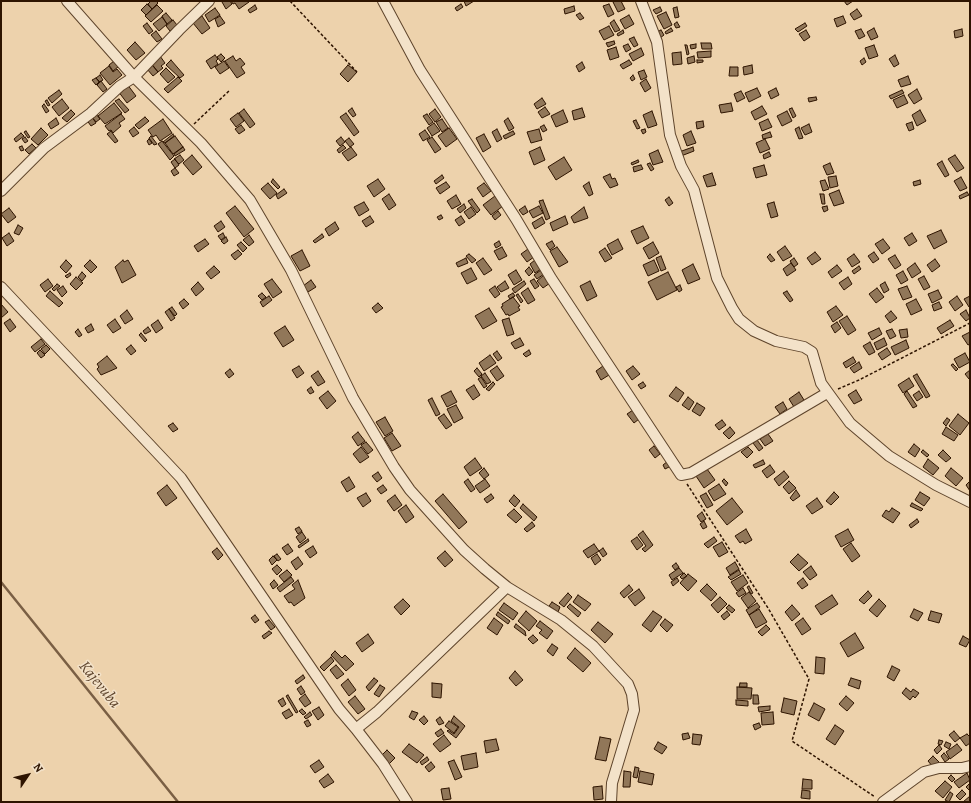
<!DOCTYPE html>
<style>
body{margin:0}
#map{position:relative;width:971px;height:803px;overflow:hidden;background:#edd2ac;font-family:Alegreya,serif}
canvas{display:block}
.frame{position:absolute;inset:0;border:2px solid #2e1400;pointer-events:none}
.north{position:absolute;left:8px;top:755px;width:40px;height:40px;-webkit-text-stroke:3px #f3e2c9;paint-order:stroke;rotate:55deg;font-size:11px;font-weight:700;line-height:16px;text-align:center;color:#2e1400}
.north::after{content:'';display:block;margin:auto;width:14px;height:18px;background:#2e1400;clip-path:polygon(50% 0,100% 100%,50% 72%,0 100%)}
</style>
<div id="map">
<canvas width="971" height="803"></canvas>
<div class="frame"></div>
<div class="north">N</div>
</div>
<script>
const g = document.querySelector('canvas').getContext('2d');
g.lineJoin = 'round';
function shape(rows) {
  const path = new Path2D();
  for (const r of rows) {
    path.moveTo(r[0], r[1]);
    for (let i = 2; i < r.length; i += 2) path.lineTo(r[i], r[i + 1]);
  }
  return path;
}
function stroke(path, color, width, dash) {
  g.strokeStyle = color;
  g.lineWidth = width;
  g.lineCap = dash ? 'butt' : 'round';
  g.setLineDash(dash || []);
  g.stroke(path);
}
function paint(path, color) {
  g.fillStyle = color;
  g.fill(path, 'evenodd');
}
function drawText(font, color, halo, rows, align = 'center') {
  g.font = font + ' Alegreya,serif';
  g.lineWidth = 3;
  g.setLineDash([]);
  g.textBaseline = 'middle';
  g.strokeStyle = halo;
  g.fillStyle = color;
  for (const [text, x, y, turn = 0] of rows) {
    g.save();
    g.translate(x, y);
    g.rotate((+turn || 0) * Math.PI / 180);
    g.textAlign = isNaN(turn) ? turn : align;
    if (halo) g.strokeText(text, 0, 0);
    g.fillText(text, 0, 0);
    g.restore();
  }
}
stroke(shape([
 [1,582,178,802]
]), '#7a5f44', 2.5);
const building = shape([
 [151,1,156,1,158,3,152,9,148,4,151,1],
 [223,1,230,1,232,4,226,9,222,2,223,1],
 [231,1,249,1,249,2,239,9,235,3,233,4,231,1],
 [464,1,474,1,466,6,464,1],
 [616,1,621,1,625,9,618,12,613,2,616,1],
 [844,1,853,1,847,5,844,1],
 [147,4,152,9,146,15,141,10,147,4],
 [461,4,463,7,457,11,455,8,461,4],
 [609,4,614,14,608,17,603,6,609,4],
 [157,5,163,11,151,22,145,16,157,5],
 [255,5,257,9,250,13,248,10,255,5],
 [574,6,575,11,565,14,564,9,574,6],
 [660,7,662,11,656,14,653,10,660,7],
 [677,7,679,17,675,18,673,8,677,7],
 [215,8,220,15,209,22,205,15,215,8],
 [857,9,862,16,854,20,850,14,857,9],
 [666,12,672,25,664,29,657,16,666,12],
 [166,13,172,20,167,24,162,16,166,13],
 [580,13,584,18,580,20,576,15,580,13],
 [629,15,634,24,625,29,620,20,629,15],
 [202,16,210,28,202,34,193,23,202,16],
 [220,16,225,23,218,27,215,19,220,16],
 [843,16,846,23,837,27,834,19,843,16],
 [162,17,167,24,159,31,153,24,162,17],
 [173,20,177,25,170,31,166,26,173,20],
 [614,20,620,30,615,32,610,23,614,20],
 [677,22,680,27,676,28,674,24,677,22],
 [147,23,153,31,149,34,143,26,147,23],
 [805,23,807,26,798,32,795,29,805,23],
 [609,26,614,35,604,40,599,31,609,26],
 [671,28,673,31,666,34,665,32,671,28],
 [874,28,878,37,871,40,867,32,874,28],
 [861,29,865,36,859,39,855,31,861,29],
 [962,29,963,36,955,38,954,31,962,29],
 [623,30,624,33,618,36,617,34,623,30],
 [661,30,664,35,660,38,657,32,661,30],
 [806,30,810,37,804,41,799,34,806,30],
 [156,31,162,39,157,42,151,35,156,31],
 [634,37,638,45,634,47,629,39,634,37],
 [614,41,615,44,608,47,606,43,614,41],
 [135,42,145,53,136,60,127,50,135,42],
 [701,43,711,43,712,49,702,49,701,43],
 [628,44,631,49,626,52,623,46,628,44],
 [696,44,696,48,691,49,690,45,696,44],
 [685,45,687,45,689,54,687,55,685,45],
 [874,45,878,56,869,59,865,48,874,45],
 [616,47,619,57,610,60,607,50,616,47],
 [641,48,644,55,633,61,629,54,641,48],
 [711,51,711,57,698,58,697,52,711,51],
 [681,52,682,64,673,65,672,53,681,52],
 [221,54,225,58,221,62,217,57,221,54],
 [215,55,218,59,216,61,218,64,211,69,206,61,215,55],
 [895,55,899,64,894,67,889,59,895,55],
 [160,56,165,63,161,66,163,68,158,72,151,63,160,56],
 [233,56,236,61,240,58,245,64,241,67,245,73,237,78,225,61,233,56],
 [694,56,695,62,688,64,687,58,694,56],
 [864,58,866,62,862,65,860,61,864,58],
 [171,60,184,75,180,78,166,65,171,60],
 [629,60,632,64,623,69,620,65,629,60],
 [697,60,703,60,703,62,697,63,697,60],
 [114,61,118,67,113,71,109,65,114,61],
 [224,61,229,68,220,74,215,67,224,61],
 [582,62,585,68,579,72,576,66,582,62],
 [152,65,158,72,153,76,147,69,152,65],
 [348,65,357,72,348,82,340,74,348,65],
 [752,65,753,73,744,75,743,67,752,65],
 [109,66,113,72,117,69,122,75,110,85,100,73,109,66],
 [730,67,738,67,738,76,729,76,730,67],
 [166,68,175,77,168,83,160,74,166,68],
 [644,70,647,77,641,80,638,72,644,70],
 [100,75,103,80,100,82,96,78,100,75],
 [633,75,635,79,632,81,630,78,633,75],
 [908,76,911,84,901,87,898,80,908,76],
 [178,77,182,81,168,93,164,89,178,77],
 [96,78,99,82,96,85,92,80,96,78],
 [646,79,651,88,645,92,640,83,646,79],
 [101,81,107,89,103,92,97,85,101,81],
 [127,84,136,96,127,103,118,91,127,84],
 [757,88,761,96,749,102,745,93,757,88],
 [776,88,779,95,771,99,768,92,776,88],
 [917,89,922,99,914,104,908,95,917,89],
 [59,90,62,94,52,103,48,98,59,90],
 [902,90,904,93,891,99,889,96,902,90],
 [741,91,745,98,737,102,734,94,741,91],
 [904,95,908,103,897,108,893,100,904,95],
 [816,97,817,100,809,102,808,98,816,97],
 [542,98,546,104,537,109,534,104,542,98],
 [62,99,69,108,59,116,52,107,62,99],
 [119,99,129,110,125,113,115,101,119,99],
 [47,100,50,105,48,106,45,101,47,100],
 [114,103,122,113,105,124,98,116,114,103],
 [731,103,733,111,721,113,719,105,731,103],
 [44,104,49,111,46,113,42,106,44,104],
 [762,106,767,114,755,120,751,112,762,106],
 [545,107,550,114,542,118,538,112,545,107],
 [352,108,356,115,353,117,348,111,352,108],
 [582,108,585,117,574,120,572,111,582,108],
 [792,108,796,116,793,118,789,109,792,108],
 [244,109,255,124,250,128,239,113,244,109],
 [435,109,441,117,435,122,429,114,435,109],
 [71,110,75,114,67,122,62,118,71,110],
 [563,110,568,122,556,127,551,116,563,110],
 [920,110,926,121,917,126,912,115,920,110],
 [652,111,657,125,648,128,643,115,652,111],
 [787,111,792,121,782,126,777,116,787,111],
 [238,113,244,121,236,127,230,119,238,113],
 [346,113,359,132,354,136,340,117,346,113],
 [96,114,100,119,96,122,92,117,96,114],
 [121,114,125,119,119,123,121,126,113,133,111,130,109,131,105,126,121,114],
 [427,114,433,122,429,125,423,116,427,114],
 [92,117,96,123,91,126,86,119,92,117],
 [145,117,149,121,139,129,135,125,145,117],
 [56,118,59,124,51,129,48,124,56,118],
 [508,118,514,128,509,131,504,121,508,118],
 [163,119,172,133,160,141,156,135,153,137,148,130,163,119],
 [442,119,448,128,442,132,436,122,442,119],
 [768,119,772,127,762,131,759,123,768,119],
 [636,120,640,128,637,129,633,121,636,120],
 [703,121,704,127,697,129,696,122,703,121],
 [912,122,914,129,909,131,906,124,912,122],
 [434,123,440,131,432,136,427,128,434,123],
 [809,124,812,132,805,135,801,128,809,124],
 [241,125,245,130,239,134,235,129,241,125],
 [544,125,547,130,543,132,540,127,544,125],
 [134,127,139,133,133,137,129,131,134,127],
 [799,127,803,138,799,139,795,129,799,127],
 [41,128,48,135,38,145,31,139,41,128],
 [449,128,457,139,446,147,438,136,449,128],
 [497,129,502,139,497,142,492,132,497,129],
 [539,129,542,140,531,143,527,132,539,129],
 [645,129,646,132,643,134,641,130,645,129],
 [425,130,430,137,423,141,419,134,425,130],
 [26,131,30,137,28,138,24,132,26,131],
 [111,131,118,141,115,143,107,134,111,131],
 [513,131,515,134,505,139,503,136,513,131],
 [691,131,696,143,687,146,683,135,691,131],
 [770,132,772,137,763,139,762,135,770,132],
 [21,133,24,136,16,142,14,139,21,133],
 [173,134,174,136,165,143,163,142,173,134],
 [484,134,491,147,483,152,476,138,484,134],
 [151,136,157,144,154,145,149,138,151,136],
 [175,136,183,147,173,154,165,143,175,136],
 [25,137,28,141,25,143,22,139,25,137],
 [341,137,345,142,340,146,336,141,341,137],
 [432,137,441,149,435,153,427,140,432,137],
 [349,138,354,144,350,147,345,141,349,138],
 [149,139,152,143,149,145,147,141,149,139],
 [765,139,770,149,760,153,756,143,765,139],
 [162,141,174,156,170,160,158,144,162,141],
 [32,144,36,148,29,154,25,150,32,144],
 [343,145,346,148,339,153,337,150,343,145],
 [22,146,24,150,21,151,19,147,22,146],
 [183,147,185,150,175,156,174,154,183,147],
 [351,147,357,155,348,161,342,153,351,147],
 [540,147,545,160,534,165,529,152,540,147],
 [693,147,694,151,681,156,679,152,693,147],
 [658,150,663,162,653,165,649,154,658,150],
 [769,152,771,156,764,159,763,155,769,152],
 [180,155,184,160,179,164,174,159,180,155],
 [192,155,202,167,193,175,183,163,192,155],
 [955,155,964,168,957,172,948,159,955,155],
 [564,157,572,170,556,180,548,167,564,157],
 [175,159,179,165,175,168,171,162,175,159],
 [638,160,639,162,632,165,631,163,638,160],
 [942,161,949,175,945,177,937,164,942,161],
 [650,163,654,169,651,171,647,164,650,163],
 [830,163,834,173,827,175,823,166,830,163],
 [641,165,643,169,634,172,633,167,641,165],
 [764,165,767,175,756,178,753,168,764,165],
 [175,168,179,173,174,176,171,171,175,168],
 [712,173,716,185,707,187,703,176,712,173],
 [610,174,612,179,615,178,618,185,610,188,603,177,610,174],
 [442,175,444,178,436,184,434,181,442,175],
 [836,176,838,186,830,188,828,177,836,176],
 [961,177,967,188,960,191,954,181,961,177],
 [273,179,280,187,278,189,271,182,273,179],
 [378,179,385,189,374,197,367,186,378,179],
 [825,180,829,189,823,191,820,181,825,180],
 [920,180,921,184,914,186,913,182,920,180],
 [446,182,450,187,440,194,436,188,446,182],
 [589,182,593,194,589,196,583,186,589,182],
 [268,183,277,193,270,199,261,189,268,183],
 [484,183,491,191,483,197,477,188,484,183],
 [284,189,287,193,278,199,276,195,284,189],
 [839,190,844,203,834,206,829,194,839,190],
 [967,192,969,195,960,199,959,196,967,192],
 [389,194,396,205,389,210,382,199,389,194],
 [820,194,824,194,825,204,822,204,820,194],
 [456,195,461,204,452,209,447,201,456,195],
 [495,196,503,206,491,215,483,205,495,196],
 [669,197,673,203,669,206,665,200,669,197],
 [472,199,480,210,477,213,468,201,472,199],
 [543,200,550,218,546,220,539,201,543,200],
 [364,202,369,210,359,216,354,207,364,202],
 [774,202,778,216,771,218,767,204,774,202],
 [464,204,466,208,460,213,457,209,464,204],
 [235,206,254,229,244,237,226,213,235,206],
 [525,206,528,212,523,215,519,210,525,206],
 [539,206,543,213,533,218,529,211,539,206],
 [827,206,828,210,824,212,822,207,827,206],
 [471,207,476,214,469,219,464,212,471,207],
 [584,207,588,218,574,223,571,217,584,207],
 [9,208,16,217,8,223,1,214,9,208],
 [498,211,501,215,495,220,492,216,498,211],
 [441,215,443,218,439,220,437,217,441,215],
 [370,216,374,222,366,227,362,221,370,216],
 [461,216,465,222,459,226,455,220,461,216],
 [565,216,568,224,553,231,550,223,565,216],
 [542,217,545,223,535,229,532,223,542,217],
 [221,221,225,227,218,232,214,226,221,221],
 [335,222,339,229,329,236,325,229,335,222],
 [18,225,23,228,19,235,14,233,18,225],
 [643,226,649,238,637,244,631,231,643,226],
 [941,230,947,242,934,249,927,236,941,230],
 [9,233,14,241,7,246,2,238,9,233],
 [223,233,225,237,221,240,218,236,223,233],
 [912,233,917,241,909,246,904,238,912,233],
 [322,234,324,237,315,243,313,241,322,234],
 [249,235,254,242,249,246,243,240,249,235],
 [226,237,228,241,224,244,221,241,226,237],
 [205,239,209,244,198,252,194,246,205,239],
 [618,239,623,249,612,255,607,245,618,239],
 [883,239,890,248,882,254,875,244,883,239],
 [499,241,501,245,496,248,494,244,499,241],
 [552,241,555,246,550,250,546,244,552,241],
 [241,242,247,248,243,252,237,245,241,242],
 [653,242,659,253,649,259,643,248,653,242],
 [785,246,792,256,783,261,777,252,785,246],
 [502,247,507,256,499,260,494,251,502,247],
 [557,247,568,262,559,267,550,251,557,247],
 [605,248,612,258,605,262,599,252,605,248],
 [528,249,534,257,527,262,521,254,528,249],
 [238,250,242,254,235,260,231,255,238,250],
 [302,250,310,266,300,271,291,256,302,250],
 [815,252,821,259,812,265,807,258,815,252],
 [874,252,879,259,873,263,868,256,874,252],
 [469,254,476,260,472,263,466,256,469,254],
 [770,254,775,260,771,262,767,257,770,254],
 [854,254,860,262,852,267,847,259,854,254],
 [895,255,901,265,895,269,888,259,895,255],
 [661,256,666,269,661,271,656,258,661,256],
 [466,258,468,263,458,267,456,263,466,258],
 [483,258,492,270,484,275,476,263,483,258],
 [794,258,798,264,794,267,790,261,794,258],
 [935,259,940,266,932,272,927,265,935,259],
 [66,260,72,266,66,273,60,267,66,260],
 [90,260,97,267,91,273,84,266,90,260],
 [123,260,124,262,128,260,136,275,122,283,115,267,123,260],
 [535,260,541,269,535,273,530,264,535,260],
 [654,260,659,271,648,276,643,265,654,260],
 [791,263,796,270,787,276,783,269,791,263],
 [915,263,921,272,912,278,907,269,915,263],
 [693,264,700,279,688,284,682,270,693,264],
 [837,265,842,271,832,278,828,272,837,265],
 [214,266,220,272,211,279,206,273,214,266],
 [859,266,861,269,854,274,852,271,859,266],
 [529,267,533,272,529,276,525,271,529,267],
 [471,268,477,279,467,284,461,273,471,268],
 [516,270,522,280,514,285,508,275,516,270],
 [541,270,544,274,537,279,534,275,541,270],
 [903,271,908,280,901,284,896,275,903,271],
 [82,272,86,276,82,281,78,277,82,272],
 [668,272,677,290,657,300,648,282,668,272],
 [70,273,71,275,67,278,65,276,70,273],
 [544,275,550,283,543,288,537,281,544,275],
 [924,276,930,287,924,290,918,279,924,276],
 [76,277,83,283,76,290,70,284,76,277],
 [848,277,852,284,844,290,839,283,848,277],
 [48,279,53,286,45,292,40,285,48,279],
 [272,279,282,292,273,298,264,284,272,279],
 [534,279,539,286,535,289,530,281,534,279],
 [311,280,316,287,308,292,303,286,311,280],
 [505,281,509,288,501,292,497,287,505,281],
 [524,281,526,284,515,293,512,289,524,281],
 [590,281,597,296,587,301,580,286,590,281],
 [198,282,204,289,196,296,191,289,198,282],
 [885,282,889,290,884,293,880,285,885,282],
 [57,284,60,286,54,291,52,289,57,284],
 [680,285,682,290,679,292,676,287,680,285],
 [63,286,67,292,62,297,57,290,63,286],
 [495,286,500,294,495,298,489,290,495,286],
 [907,286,912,297,903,300,898,289,907,286],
 [528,288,535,300,528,304,521,293,528,288],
 [877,288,884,297,876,303,869,294,877,288],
 [938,290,942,298,932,303,928,294,938,290],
 [50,291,63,303,59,307,46,296,50,291],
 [787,291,793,300,790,302,783,293,787,291],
 [262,293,266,297,262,300,258,296,262,293],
 [513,293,515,296,510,299,508,296,513,293],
 [518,294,523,301,521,303,516,295,518,294],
 [269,296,272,300,263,307,260,302,269,296],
 [957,296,963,305,955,311,949,302,957,296],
 [970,296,970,307,969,307,964,299,970,296],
 [513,297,520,306,518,307,520,310,509,316,508,314,506,315,501,307,503,306,502,304,513,297],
 [184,299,189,304,183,309,179,303,184,299],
 [916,299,922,310,911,315,906,304,916,299],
 [939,302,942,308,934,311,932,305,939,302],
 [378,303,383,308,376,313,372,308,378,303],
 [1,304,8,312,1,318,1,304],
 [836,306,843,315,833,322,827,312,836,306],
 [172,307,177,314,175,316,169,309,172,307],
 [489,308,497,321,483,329,475,316,489,308],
 [169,309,175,318,171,321,165,312,169,309],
 [127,310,133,319,125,324,120,316,127,310],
 [966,310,970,318,966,321,960,314,966,310],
 [891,311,897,318,890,323,885,316,891,311],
 [847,316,856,330,848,335,839,321,847,316],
 [509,318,514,334,507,336,502,320,509,318],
 [10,319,16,327,10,332,4,323,10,319],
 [115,319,121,328,113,333,107,325,115,319],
 [158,320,163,328,156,333,151,325,158,320],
 [950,320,954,326,941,334,937,328,950,320],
 [837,322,841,328,835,333,831,326,837,322],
 [91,324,94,330,88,333,85,328,91,324],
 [285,326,294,340,283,347,274,333,285,326],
 [148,327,151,331,145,334,143,331,148,327],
 [879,328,882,334,872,340,868,333,879,328],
 [78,329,82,335,79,337,75,332,78,329],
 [892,329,896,336,890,339,886,331,892,329],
 [907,329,908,337,901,338,899,330,907,329],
 [970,332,970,344,968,345,962,336,970,332],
 [141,333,147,340,145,342,139,335,141,333],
 [520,338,524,345,515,349,511,343,520,338],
 [884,338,887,345,877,350,874,343,884,338],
 [41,339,45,344,35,352,31,347,41,339],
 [906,340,909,348,895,355,891,347,906,340],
 [870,342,875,352,869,355,863,346,870,342],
 [46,345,50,349,45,354,41,349,46,345],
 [131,345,136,351,131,355,126,349,131,345],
 [887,348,891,354,882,360,878,354,887,348],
 [40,350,45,355,41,358,37,353,40,350],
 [529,350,531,354,526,357,523,354,529,350],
 [497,351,502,358,498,361,493,354,497,351],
 [965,353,970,362,959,368,954,359,965,353],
 [490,355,496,363,484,371,479,363,490,355],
 [107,356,117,368,101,375,97,369,99,367,97,364,107,356],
 [853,357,856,362,846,368,843,363,853,357],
 [859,362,862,368,854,373,850,368,859,362],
 [953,364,958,369,956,371,951,365,953,364],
 [299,366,304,373,297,378,292,370,299,366],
 [497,366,504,376,497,381,490,371,497,366],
 [603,366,609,375,601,380,596,371,603,366],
 [633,366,640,374,632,380,626,371,633,366],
 [477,368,482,374,479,377,474,371,477,368],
 [230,369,234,374,229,378,225,373,230,369],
 [970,370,970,378,969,379,965,374,970,370],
 [318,371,325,382,318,386,311,376,318,371],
 [485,373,491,382,487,384,481,376,485,373],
 [917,374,930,396,926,398,913,376,917,374],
 [481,377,487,386,484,388,478,379,481,377],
 [909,378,914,386,903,393,898,385,909,378],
 [493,382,495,384,489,391,486,389,493,382],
 [643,382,646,386,641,389,638,385,643,382],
 [474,385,480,395,473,400,466,390,474,385],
 [311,387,314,392,310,394,307,390,311,387],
 [676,387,684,393,678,402,669,396,676,387],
 [856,390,862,400,854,404,848,395,856,390],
 [328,391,336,401,327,409,319,398,328,391],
 [451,391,457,402,447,407,441,396,451,391],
 [907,391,917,406,913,408,904,394,907,391],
 [919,391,923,397,917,401,913,395,919,391],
 [799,392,804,400,794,407,789,399,799,392],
 [688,397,694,402,689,410,682,405,688,397],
 [432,398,440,414,436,416,428,400,432,398],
 [783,402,787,409,780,414,775,407,783,402],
 [697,403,705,408,700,416,692,411,697,403],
 [456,405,463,418,454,423,447,409,456,405],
 [633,410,639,419,634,423,627,414,633,410],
 [444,414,452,425,446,429,438,418,444,414],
 [958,414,969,423,960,435,949,426,958,414],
 [385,417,393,431,385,436,376,422,385,417],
 [947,418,950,420,946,426,943,423,947,418],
 [722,420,726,425,719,430,715,425,722,420],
 [173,423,178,429,173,432,168,426,173,423],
 [730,427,735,433,729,439,723,433,730,427],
 [946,427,958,435,954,441,942,434,946,427],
 [358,432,365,441,358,446,352,437,358,432],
 [392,433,401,446,392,451,384,438,392,433],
 [768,434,773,441,765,446,760,439,768,434],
 [757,440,763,448,759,451,753,443,757,440],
 [366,442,373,450,368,454,361,445,366,442],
 [914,444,920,449,915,457,908,452,914,444],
 [654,446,660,454,655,458,649,450,654,446],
 [361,447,369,457,360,463,353,454,361,447],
 [748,447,753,452,747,458,741,452,748,447],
 [923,450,929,455,927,457,921,452,923,450],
 [943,450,951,458,946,462,938,455,943,450],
 [475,458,482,468,470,476,464,467,475,458],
 [928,459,939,468,933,475,923,467,928,459],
 [763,460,765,464,755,468,753,465,763,460],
 [668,461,671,466,665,469,663,465,668,461],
 [770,465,775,472,767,478,762,471,770,465],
 [484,468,489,475,484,479,479,473,484,468],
 [951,468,963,478,956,486,945,476,951,468],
 [707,469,715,480,704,488,696,476,707,469],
 [784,471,789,477,779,486,774,479,784,471],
 [378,472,382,478,377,482,372,476,378,472],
 [349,477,355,487,347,492,341,482,349,477],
 [468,479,475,489,471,492,464,482,468,479],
 [485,479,490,486,480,493,475,486,485,479],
 [724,479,728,483,726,486,722,481,724,479],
 [789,481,796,488,789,494,783,487,789,481],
 [970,481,970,491,966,485,970,481],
 [719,484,726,494,714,501,708,491,719,484],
 [167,485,177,498,166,506,157,493,167,485],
 [383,485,387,490,381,494,377,489,383,485],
 [796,490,800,496,793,501,790,498,796,490],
 [834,492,839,497,831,505,826,501,834,492],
 [920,492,930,498,924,506,915,500,920,492],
 [366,493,371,501,363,507,357,498,366,493],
 [706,493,713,505,707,508,700,496,706,493],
 [443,494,467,522,459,529,435,501,443,494],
 [491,494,494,498,487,503,484,499,491,494],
 [395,495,402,505,394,511,387,501,395,495],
 [514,495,520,501,515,507,509,501,514,495],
 [732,498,743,512,727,525,716,511,732,498],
 [817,498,823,507,812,514,806,506,817,498],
 [912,503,923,509,921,511,910,506,912,503],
 [523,504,537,517,534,521,520,508,523,504],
 [406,505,414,517,406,523,398,511,406,505],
 [892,508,900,513,893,523,882,516,886,510,889,512,892,508],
 [514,509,522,517,516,523,507,515,514,509],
 [702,512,706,519,701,522,697,516,702,512],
 [917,519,919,522,911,528,909,525,917,519],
 [704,521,707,527,703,529,700,524,704,521],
 [532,522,535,526,527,532,524,529,532,522],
 [299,527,302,531,298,534,295,529,299,527],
 [746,529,752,540,745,544,743,541,740,543,735,536,746,529],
 [848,529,854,540,841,547,835,536,848,529],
 [643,531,653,545,645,552,642,549,646,546,638,535,643,531],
 [302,532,306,538,300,543,296,537,302,532],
 [637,537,643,545,637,550,631,541,637,537],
 [714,537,717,541,708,548,704,544,714,537],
 [308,539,309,541,299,548,298,546,308,539],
 [722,542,728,552,719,557,713,547,722,542],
 [851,543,860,556,852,562,843,549,851,543],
 [288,544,293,551,287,555,282,548,288,544],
 [594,544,599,551,588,558,583,551,594,544],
 [313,546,317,553,310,558,305,551,313,546],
 [217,548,223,555,218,560,212,552,217,548],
 [603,548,607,554,603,557,599,551,603,548],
 [445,551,453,560,445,567,437,558,445,551],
 [277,554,281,559,278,561,274,556,277,554],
 [597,554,601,560,595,565,591,558,597,554],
 [798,554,808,563,799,571,790,562,798,554],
 [273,556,277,560,272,565,269,560,273,556],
 [298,557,303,564,296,570,291,562,298,557],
 [735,562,739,569,730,575,726,568,735,562],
 [676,563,679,567,675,570,672,566,676,563],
 [277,565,282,570,277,575,272,569,277,565],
 [811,566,817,575,810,580,803,572,811,566],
 [679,568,683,573,672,580,669,575,679,568],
 [287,570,292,575,284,582,279,576,287,570],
 [739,570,741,574,731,580,728,577,739,570],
 [684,573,687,576,682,579,680,577,684,573],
 [688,574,697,581,688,591,680,583,688,574],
 [743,575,748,583,737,591,731,582,743,575],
 [291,577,294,581,280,592,277,588,291,577],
 [677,578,679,581,673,586,671,582,677,578],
 [803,578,808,585,802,589,797,583,803,578],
 [274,580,278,585,273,589,270,584,274,580],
 [298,580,305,598,294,606,291,602,289,603,284,596,295,589,292,585,298,580],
 [707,584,717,594,711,601,700,591,707,584],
 [629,585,633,590,624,598,620,593,629,585],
 [749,586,753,593,751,594,747,587,749,586],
 [743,588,746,593,739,597,736,593,743,588],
 [639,589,645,598,635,606,628,597,639,589],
 [868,591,872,596,864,604,859,600,868,591],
 [749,592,756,601,748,608,741,598,749,592],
 [568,593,572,597,564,607,559,603,568,593],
 [578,595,591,604,585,611,573,602,578,595],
 [832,595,838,604,821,615,815,606,832,595],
 [720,597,727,604,718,613,711,605,720,597],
 [403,599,410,606,401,615,394,607,403,599],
 [879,599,886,606,877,617,869,610,879,599],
 [552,602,560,607,558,612,549,606,552,602],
 [504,603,518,613,513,620,499,610,504,603],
 [757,603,760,607,749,615,746,610,757,603],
 [570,604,581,613,578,617,567,607,570,604],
 [729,605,735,610,732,613,726,608,729,605],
 [792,605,800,614,792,621,785,612,792,605],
 [759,609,767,622,756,628,749,615,759,609],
 [914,609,923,613,918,621,910,617,914,609],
 [526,611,537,621,529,631,518,621,526,611],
 [653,611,662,617,651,632,642,625,653,611],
 [727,611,730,615,724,620,721,616,727,611],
 [931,611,942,614,939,623,928,620,931,611],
 [498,612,510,621,508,624,496,615,498,612],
 [255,615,259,620,255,623,251,618,255,615],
 [494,618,503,625,497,635,487,628,494,618],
 [803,618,811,629,802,635,795,624,803,618],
 [665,619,673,625,667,632,660,625,665,619],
 [269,620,275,627,271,630,265,622,269,620],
 [540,621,553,631,547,639,539,633,542,630,536,626,540,621],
 [598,622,613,634,605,643,591,630,598,622],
 [516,624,525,631,526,636,514,627,516,624],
 [766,625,770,629,762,636,758,632,766,625],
 [269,631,272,633,264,639,262,636,269,631],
 [855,633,864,648,848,657,840,643,855,633],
 [368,634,374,643,362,652,356,643,368,634],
 [533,635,538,640,533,644,528,639,533,635],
 [963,636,970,640,966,647,959,644,963,636],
 [552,644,558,648,553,656,547,651,552,644],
 [575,648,591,663,583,672,567,658,575,648],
 [335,651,342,658,345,655,354,664,346,671,331,655,335,651],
 [331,657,334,661,324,671,320,667,331,657],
 [816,657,825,658,824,674,815,673,816,657],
 [336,665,344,674,337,679,330,670,336,665],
 [892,666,900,670,894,681,887,677,892,666],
 [515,671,523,680,516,686,509,678,515,671],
 [303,675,305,678,297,684,295,681,303,675],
 [374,678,378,681,369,691,366,687,374,678],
 [851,678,861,681,859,689,848,685,851,678],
 [348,679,356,690,349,696,341,685,348,679],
 [432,683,442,684,441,698,432,697,432,683],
 [740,683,747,683,747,687,739,687,740,683],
 [380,685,385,688,379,697,374,694,380,685],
 [301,686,305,692,301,695,297,689,301,686],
 [737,687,752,688,751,699,737,699,737,687],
 [906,688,911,692,913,689,919,693,915,698,913,696,910,700,902,693,906,688],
 [305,694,311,703,305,707,299,699,305,694],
 [288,695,298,712,296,713,286,696,288,695],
 [753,695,758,695,759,704,753,704,753,695],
 [355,696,365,709,358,714,348,702,355,696],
 [846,696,854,703,847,711,839,704,846,696],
 [283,698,286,704,282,707,278,701,283,698],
 [784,698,797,701,794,715,781,712,784,698],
 [736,700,748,701,748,706,736,705,736,700],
 [814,703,825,709,819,721,808,715,814,703],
 [770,706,770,710,759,712,758,707,770,706],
 [319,707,324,715,318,720,312,711,319,707],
 [289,709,293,715,286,719,282,713,289,709],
 [302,709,306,713,303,715,299,711,302,709],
 [412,711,418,713,414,720,409,717,412,711],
 [310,712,312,715,306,719,304,717,310,712],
 [773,712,774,724,762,725,761,713,773,712],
 [424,716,428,721,424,725,419,720,424,716],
 [454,716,465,726,456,738,447,731,448,730,454,734,459,727,451,721,454,716],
 [440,717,444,723,439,725,436,720,440,717],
 [308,720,311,725,307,727,304,722,308,720],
 [449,721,458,727,454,733,445,726,449,721],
 [759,723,761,727,755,730,753,725,759,723],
 [835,725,844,731,835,745,826,739,835,725],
 [441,729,444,733,438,737,435,733,441,729],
 [954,731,960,738,955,742,949,735,954,731],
 [688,733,690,738,683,740,682,734,688,733],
 [693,734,702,735,700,745,692,744,693,734],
 [967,734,970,737,970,743,966,746,960,738,967,734],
 [444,735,451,744,440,752,433,744,444,735],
 [600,737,611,739,606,761,595,759,600,737],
 [496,739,499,750,486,753,484,741,496,739],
 [939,740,943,741,941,745,938,744,939,740],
 [658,742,667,747,662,754,654,749,658,742],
 [946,742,951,744,949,749,944,746,946,742],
 [409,744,424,755,417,763,402,752,409,744],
 [957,744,962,750,950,759,946,752,957,744],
 [939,745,942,749,937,754,934,750,939,745],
 [387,750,395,758,389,764,381,756,387,750],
 [476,753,478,767,464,770,461,756,476,753],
 [944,753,949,759,945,762,941,756,944,753],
 [933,756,939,762,933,767,928,761,933,756],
 [427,757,429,760,422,765,420,762,427,757],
 [319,760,324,767,315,773,310,766,319,760],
 [454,760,462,777,455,780,448,762,454,760],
 [431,762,435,767,429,772,425,767,431,762],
 [635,767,639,768,637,778,633,777,635,767],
 [624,771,631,772,630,787,623,787,624,771],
 [640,771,654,774,652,785,638,782,640,771],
 [967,773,970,780,959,788,954,782,967,773],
 [328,774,334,782,324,788,319,781,328,774],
 [951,775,955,779,952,782,948,778,951,775],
 [803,779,812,780,812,789,802,789,803,779],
 [945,781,952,787,943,798,935,791,945,781],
 [970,783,970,789,969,790,966,787,970,783],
 [602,786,603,799,594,800,593,787,602,786],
 [449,788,451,799,443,800,441,789,449,788],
 [802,790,810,791,810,799,801,798,802,790],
 [962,790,966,794,960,800,956,796,962,790],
 [950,792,953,794,949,802,945,800,950,792],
 [970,796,970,802,963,802,970,796]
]);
paint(building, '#917759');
stroke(building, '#2e1400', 1);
const minor = shape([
 [67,1,134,77,201,143,250,200,291,270,353,398,394,467,410,490,464,550,485,569,507,587,561,620,593,646,628,684,632,694,634,710,612,783,611,802],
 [383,1,420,70,516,219,551,278,681,475,691,473,827,393],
 [641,1,657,42,670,135,681,166,694,190,717,278,732,308,739,319,754,331,776,341,804,347,812,352,821,383,850,423,889,456,936,485,970,502],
 [1,191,44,148,91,113,120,86,134,77,179,30,209,1],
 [1,287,181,478,339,709,356,729,377,712,507,587],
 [356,729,383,764,407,802],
 [883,802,924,772,939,768,962,768,970,766]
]);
stroke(minor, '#5e442b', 12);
stroke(shape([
 [290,1,357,72],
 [194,124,230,90],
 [838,389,859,380,970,323],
 [687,484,768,608,809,679,792,741,875,797]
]), '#2e1400', 1.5, [3, 2]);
stroke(minor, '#f3e2c9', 10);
drawText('italic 16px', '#60462e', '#f3e2c9', [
 ["Kajevuba",99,685,51]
]);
</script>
